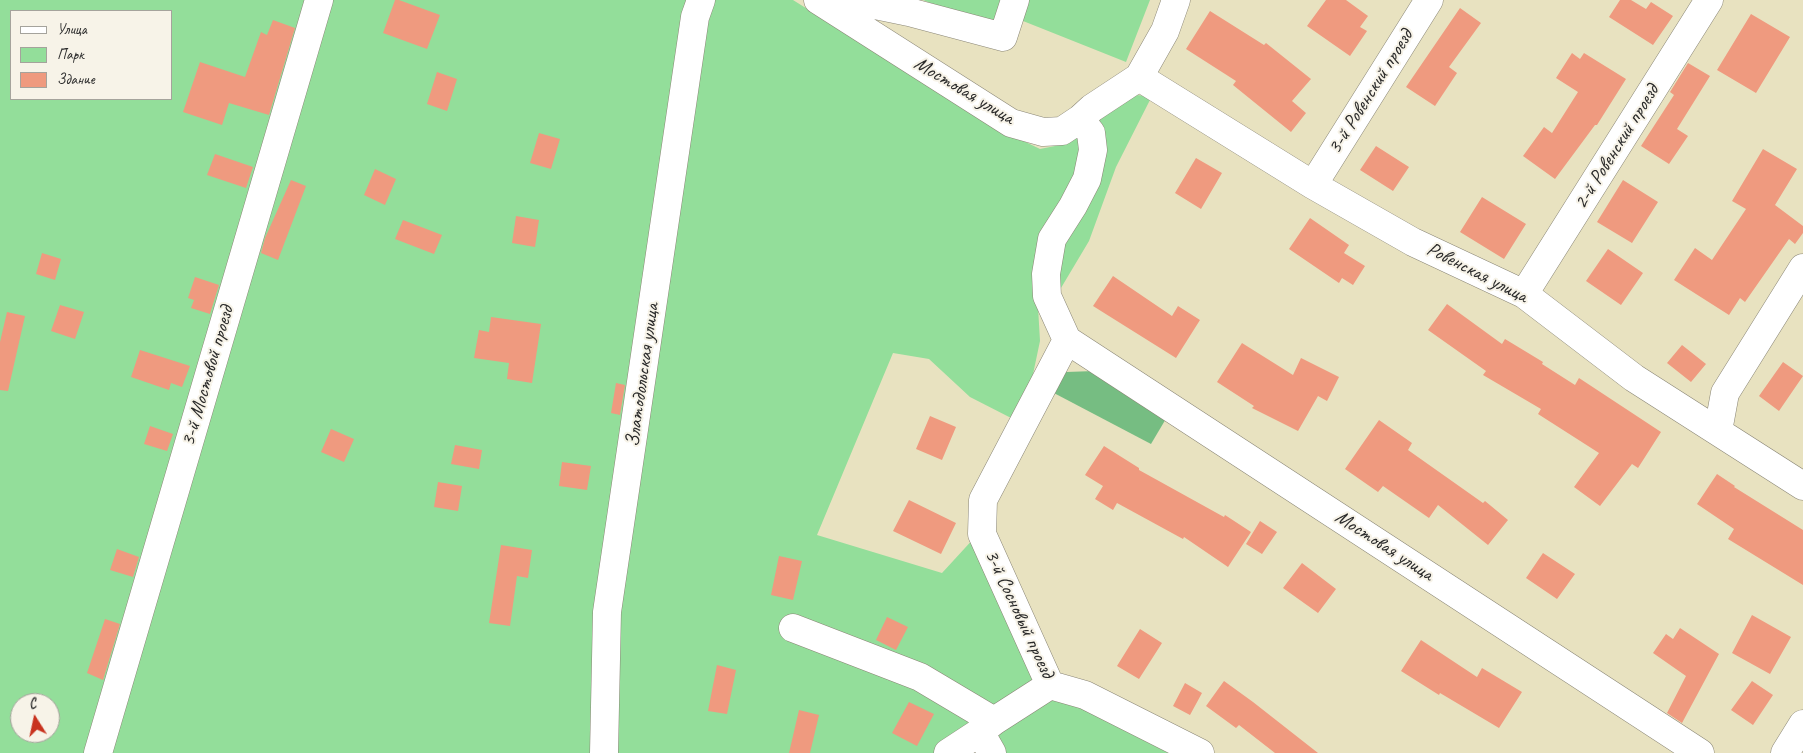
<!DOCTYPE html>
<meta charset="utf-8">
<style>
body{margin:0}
#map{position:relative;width:1803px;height:753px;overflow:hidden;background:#e8e2c0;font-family:Caveat,sans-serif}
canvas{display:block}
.legend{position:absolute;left:10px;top:10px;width:162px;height:90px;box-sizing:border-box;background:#f7f3e8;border:1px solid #a5a39c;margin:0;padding:6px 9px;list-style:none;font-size:15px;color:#2b2b2b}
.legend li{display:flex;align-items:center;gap:10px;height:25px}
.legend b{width:25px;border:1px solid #a5a39c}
.north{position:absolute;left:10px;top:693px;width:50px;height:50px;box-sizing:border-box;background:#f7f3e8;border:1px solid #a5a39c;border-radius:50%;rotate:350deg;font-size:14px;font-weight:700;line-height:20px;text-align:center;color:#2b2b2b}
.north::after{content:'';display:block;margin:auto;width:18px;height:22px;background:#c8321e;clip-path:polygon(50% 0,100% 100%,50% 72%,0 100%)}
</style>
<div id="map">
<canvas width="1803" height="753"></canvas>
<ul class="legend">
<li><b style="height:6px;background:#fff"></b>Улица</li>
<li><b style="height:14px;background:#93de9a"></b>Парк</li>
<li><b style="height:14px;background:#ef9a7f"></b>Здание</li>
</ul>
<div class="north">С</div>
</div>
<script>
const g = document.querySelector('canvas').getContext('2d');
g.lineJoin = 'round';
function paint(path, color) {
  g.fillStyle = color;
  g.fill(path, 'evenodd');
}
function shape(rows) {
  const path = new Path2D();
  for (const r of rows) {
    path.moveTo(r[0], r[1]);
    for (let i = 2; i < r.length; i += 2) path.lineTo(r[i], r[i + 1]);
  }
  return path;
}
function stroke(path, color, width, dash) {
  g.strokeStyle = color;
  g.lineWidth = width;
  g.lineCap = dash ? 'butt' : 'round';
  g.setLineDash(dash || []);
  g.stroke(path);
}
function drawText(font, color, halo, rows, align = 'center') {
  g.font = font + ' Caveat,sans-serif';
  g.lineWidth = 4;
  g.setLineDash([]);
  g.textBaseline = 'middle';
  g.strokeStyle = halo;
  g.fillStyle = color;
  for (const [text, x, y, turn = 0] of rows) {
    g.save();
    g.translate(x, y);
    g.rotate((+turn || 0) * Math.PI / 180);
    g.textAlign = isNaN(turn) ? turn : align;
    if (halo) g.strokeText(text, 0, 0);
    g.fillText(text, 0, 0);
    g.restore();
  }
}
paint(shape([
 [0,0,793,0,1001,130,1040,149,1055,146,1070,137,1079,136,1086,144,1036,273,1040,341,1032,379,1015,420,970,397,929,359,893,353,817,535,942,573,976,536,1036,680,964,744,974,753,0,753],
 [11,11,171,11,171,99,11,99],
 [20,703,50,703,50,733,20,733],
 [923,0,1150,0,1126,62,1013,17,982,24],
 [1135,95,1152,96,1116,167,1089,241,1058,293,1059,239,1098,121],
 [1059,693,1174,753,999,753,997,727]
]), '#93de9a');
paint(shape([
 [1095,371,1167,417,1151,444,1052,392,1066,372]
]), '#76bd82');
paint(shape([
 [395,0,399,0,440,15,427,49,383,33],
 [1326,0,1346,0,1368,16,1360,27,1367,31,1350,56,1307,26],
 [1620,0,1631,0,1646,9,1651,2,1673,16,1653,45,1609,17],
 [1460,8,1481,23,1449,67,1457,73,1435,106,1406,87],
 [1210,11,1264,45,1266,43,1311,79,1292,101,1306,113,1291,132,1233,85,1236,81,1186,49],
 [1751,14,1790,37,1756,93,1717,70],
 [273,20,295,28,269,115,229,103,222,125,183,112,200,62,245,77,261,32,267,35],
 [1572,53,1580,59,1584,53,1626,79,1597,125,1595,125,1555,179,1523,156,1544,127,1552,133,1578,92,1556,78],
 [1688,63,1710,76,1677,129,1688,136,1669,164,1641,146,1674,95,1670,92],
 [437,72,457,79,447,111,427,104],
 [539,133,560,139,551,169,530,163],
 [1376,146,1409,167,1393,191,1360,170],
 [1763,149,1797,169,1775,205,1803,226,1803,233,1795,244,1789,239,1745,302,1740,298,1729,315,1674,280,1695,248,1712,260,1746,209,1732,201],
 [215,154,253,167,246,188,207,175],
 [1196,158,1222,173,1201,209,1175,193],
 [375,169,396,179,385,205,364,195],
 [291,180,306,186,278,260,261,253,265,238],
 [1623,180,1658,202,1632,243,1597,222],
 [1482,197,1526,224,1504,259,1460,232],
 [516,216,539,220,535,247,512,243],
 [1310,218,1349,245,1344,253,1365,266,1353,285,1342,278,1339,283,1289,249],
 [403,220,442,235,434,254,395,239],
 [1608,249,1643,273,1621,305,1586,281],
 [42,253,61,259,55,280,36,274],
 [1113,276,1172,316,1178,306,1200,320,1176,358,1093,306],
 [195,277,219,285,210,314,191,308,194,300,188,298],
 [1447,304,1502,344,1505,339,1543,362,1542,364,1575,385,1579,378,1661,432,1638,468,1632,464,1600,506,1574,487,1599,453,1538,414,1541,409,1483,375,1486,371,1428,330],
 [60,305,84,312,75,339,51,331],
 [7,312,25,316,8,391,0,390,0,342],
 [491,317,541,324,532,383,507,379,509,363,474,358,479,330,489,332],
 [1242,343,1293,375,1301,358,1339,377,1327,401,1318,396,1298,431,1252,408,1254,406,1217,382],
 [1682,345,1706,364,1691,382,1667,363],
 [140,350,190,366,182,387,171,383,169,390,131,377],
 [1783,362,1803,376,1779,411,1759,396],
 [616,383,625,385,620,415,611,413],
 [930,416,956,427,942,460,916,449],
 [1379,420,1412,443,1408,450,1483,503,1485,501,1508,520,1488,545,1438,505,1429,518,1383,486,1378,492,1345,469],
 [150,426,173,434,167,451,144,444],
 [331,429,354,439,344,462,321,452],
 [455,445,482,450,479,469,451,464],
 [1104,446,1139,468,1139,470,1224,517,1225,515,1251,532,1228,567,1184,537,1183,539,1117,503,1113,510,1095,499,1103,486,1085,475],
 [562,462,591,466,587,490,559,486],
 [1717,474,1735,486,1734,487,1803,530,1803,585,1728,539,1734,529,1697,504],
 [438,482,462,486,458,511,434,507],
 [909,500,956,523,941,554,893,531],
 [1260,521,1277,532,1262,554,1246,544],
 [501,545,532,550,528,578,517,576,510,626,489,623],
 [117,549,139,557,133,577,110,570],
 [1543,553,1575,574,1557,599,1526,578],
 [779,556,802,561,793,600,771,595],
 [1302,563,1336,589,1318,613,1283,588],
 [1752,615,1791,637,1770,674,1732,653],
 [887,617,908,627,896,650,876,640],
 [105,619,120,624,103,680,87,673],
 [1680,628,1719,654,1682,723,1667,713,1686,676,1653,653,1666,634,1673,639],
 [1140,629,1162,643,1139,679,1117,666],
 [1421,640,1477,677,1482,668,1522,692,1499,728,1440,693,1439,695,1401,671],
 [717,665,736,670,727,714,708,711],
 [1224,681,1253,702,1318,753,1275,753,1239,725,1236,728,1206,706],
 [1752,681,1773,695,1753,725,1731,710],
 [1185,683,1202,693,1190,715,1173,706],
 [909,702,934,714,917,746,892,733],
 [799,710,819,715,810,753,789,753]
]), '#ef9a7f');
const minor = shape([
 [818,0,1011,123,1043,132,1062,131,1080,119,1092,108,1139,77,1165,31,1176,0],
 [851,0,909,12,1003,37,1015,0],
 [1139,77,1313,185,1413,242,1524,294,1634,378,1803,486],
 [1313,185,1429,0],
 [1524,294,1709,0],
 [1067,340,1700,753],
 [1067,340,1047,296,1046,274,1052,239,1073,206,1087,179,1093,150,1091,133,1080,119],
 [1718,431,1725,393,1803,268],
 [793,628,920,677,994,721],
 [1050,685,982,534,983,500,1067,340],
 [1050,685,1085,695,1200,753],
 [98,753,319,0],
 [604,753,607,612,695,17,701,0],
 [948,753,980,732],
 [992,753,980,732,994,721,1050,685],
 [1785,753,1803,724]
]);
stroke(minor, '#8a8676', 29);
stroke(minor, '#fff', 28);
drawText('20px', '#2b2b2b', '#f7f3e8', [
 ["Мостовая улица",964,91,31],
 ["3-й Ровенский проезд",1371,92,-58],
 ["2-й Ровенский проезд",1617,147,-58],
 ["Ровенская улица",1477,273,27],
 ["Златодольская улица",643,375,-82],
 ["3-й Мостовой проезд",208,376,-74],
 ["Мостовая улица",1384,546,33],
 ["3-й Сосновый проезд",1019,614,65]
]);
</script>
